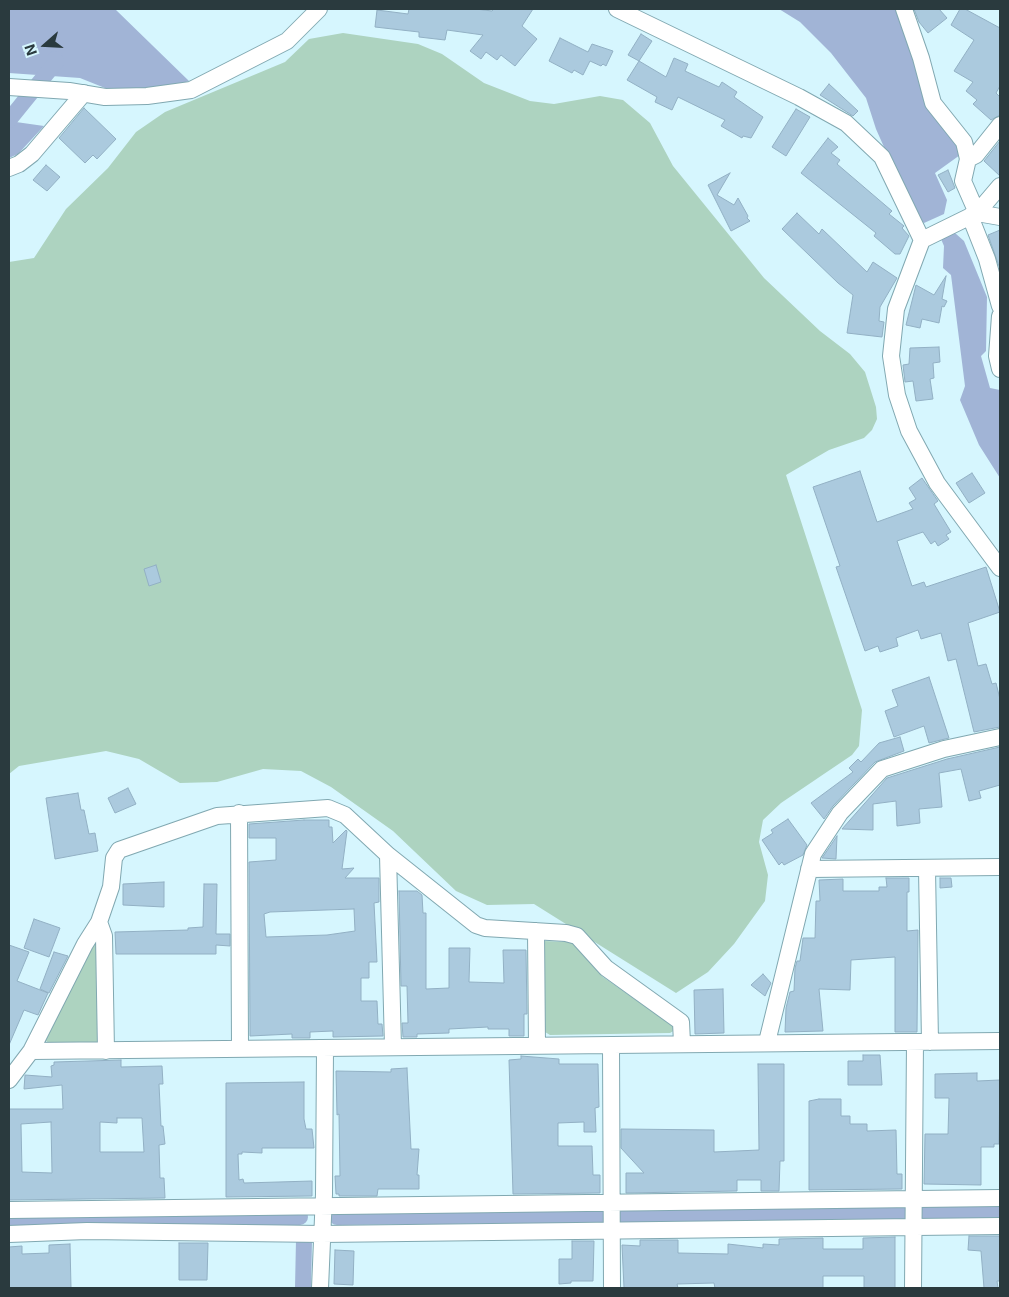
<!DOCTYPE html>
<style>
body{margin:0}
#map{position:relative;width:1009px;height:1297px;overflow:hidden;background:#d6f6fe;font-family:Inter,sans-serif}
canvas{display:block}
.frame{position:absolute;inset:0;border:10px solid #2a3a3e;pointer-events:none}
.north{position:absolute;left:20px;top:20px;width:50px;height:50px;-webkit-text-stroke:4px #d6f6fe;paint-order:stroke;rotate:251deg;font-size:14px;font-weight:700;line-height:20px;text-align:center;color:#2a3a3e}
.north::after{content:'';display:block;margin:auto;width:18px;height:22px;background:#2a3a3e;clip-path:polygon(50% 0,100% 100%,50% 72%,0 100%)}
</style>
<div id="map">
<canvas width="1009" height="1297"></canvas>
<div class="frame"></div>
<div class="north">N</div>
</div>
<script>
const g = document.querySelector('canvas').getContext('2d');
g.lineJoin = 'round';
function paint(path, color) {
  g.fillStyle = color;
  g.fill(path, 'evenodd');
}
function shape(rows) {
  const path = new Path2D();
  for (const r of rows) {
    path.moveTo(r[0], r[1]);
    for (let i = 2; i < r.length; i += 2) path.lineTo(r[i], r[i + 1]);
  }
  return path;
}
function stroke(path, color, width, dash) {
  g.strokeStyle = color;
  g.lineWidth = width;
  g.lineCap = dash ? 'butt' : 'round';
  g.setLineDash(dash || []);
  g.stroke(path);
}
paint(shape([
 [343,33,418,44,442,54,484,83,530,101,554,104,600,96,623,100,650,123,673,166,764,278,820,331,850,354,865,372,876,407,877,419,872,430,864,438,829,450,786,475,862,710,859,746,852,755,781,803,763,820,759,842,768,875,765,901,734,944,708,972,676,993,534,904,487,905,456,891,393,831,331,787,301,771,263,769,217,782,180,783,139,759,106,751,19,766,9,774,9,262,34,258,66,209,108,168,136,132,165,112,285,62,309,39],
 [544,941,571,942,603,977,672,1025,675,1030,670,1033,550,1035,545,1032],
 [91,944,99,946,97,1042,49,1043,46,1041,44,1036]
]), '#add3c0');
paint(shape([
 [9,9,115,9,189,81,157,91,105,88,80,78,9,73],
 [779,9,898,9,959,143,960,155,935,173,947,200,944,214,924,223,915,217,876,129,866,98,831,53,800,22],
 [9,121,44,126,18,154,9,158],
 [955,233,964,241,987,297,986,351,981,356,990,388,1000,390,1000,478,979,445,960,400,965,386,951,275,943,268,944,246,941,239]
]), '#a1b4d6');
stroke(shape([
 [9,120,56,62,55,59],
 [337,1217,1000,1211],
 [9,1220,300,1217],
 [303,1288,304,1240]
]), '#a1b4d6', 16);
const building = shape([
 [409,9,476,9,492,11,494,9,533,9,522,26,537,39,515,66,501,55,497,60,486,52,481,59,470,51,483,35,447,30,445,40,419,37,419,32,375,27,377,10,408,14,409,9],
 [914,9,939,9,947,18,928,33,919,22,914,9],
 [960,9,965,9,1000,28,1000,86,996,93,1000,97,1000,115,991,120,973,104,977,100,966,91,973,82,954,71,974,40,951,25,960,9],
 [641,34,652,41,639,61,666,77,674,58,688,64,685,71,719,87,722,82,737,92,734,97,763,117,751,138,743,136,742,138,721,126,725,120,678,97,672,110,655,102,657,97,627,80,639,61,628,55,641,34],
 [560,38,588,52,592,44,613,51,606,66,603,64,601,66,590,61,583,75,574,70,572,73,549,61,560,38],
 [829,84,858,111,853,116,820,95,829,84],
 [84,108,116,139,97,159,93,155,85,163,59,138,84,108],
 [796,109,810,117,786,156,772,147,796,109],
 [828,138,838,147,831,153,840,160,837,164,892,211,889,214,904,226,902,228,909,236,900,254,895,254,874,236,876,233,801,173,828,138],
 [1000,141,1000,176,984,161,1000,141],
 [46,165,60,177,47,191,33,180,46,165],
 [948,170,955,188,948,192,938,175,948,170],
 [730,173,717,195,734,205,738,198,748,216,747,218,750,221,731,231,708,185,730,173],
 [797,213,819,234,822,229,867,272,873,262,897,278,880,307,879,321,884,322,882,337,847,333,853,295,838,283,782,229,797,213],
 [1000,230,1000,269,988,235,1000,230],
 [946,276,942,299,947,301,944,307,942,306,939,323,922,319,920,328,906,325,916,285,934,295,946,276],
 [939,347,940,362,933,363,934,378,930,379,933,399,916,401,913,381,905,382,903,365,909,364,910,348,939,347],
 [860,471,877,522,913,509,909,503,916,499,909,488,922,478,938,501,934,504,951,532,946,535,949,539,938,546,935,541,931,544,923,532,897,541,912,586,924,582,926,587,986,567,1000,612,968,623,978,666,986,664,992,684,996,683,1000,699,1000,727,974,732,956,659,948,661,941,633,921,639,918,630,896,638,898,646,880,652,878,646,865,651,836,567,840,566,813,487,860,471],
 [972,473,985,493,969,503,956,483,972,473],
 [156,565,161,582,149,586,144,569,156,565],
 [929,677,949,738,929,743,924,726,894,737,885,711,898,706,892,690,929,677],
 [900,737,904,751,875,762,833,806,824,819,811,803,853,772,849,768,858,759,861,762,879,743,900,737],
 [1000,747,1000,785,979,791,981,798,969,801,961,769,939,773,942,807,919,809,920,823,897,826,896,801,873,804,873,830,842,829,887,778,947,759,1000,747],
 [128,788,136,804,115,813,108,798,128,788],
 [78,793,81,810,84,810,89,834,95,833,98,851,55,859,46,798,78,793],
 [788,819,807,845,803,855,784,865,782,862,779,865,762,840,773,833,771,830,788,819],
 [304,820,329,820,329,827,332,827,333,843,346,830,347,831,342,869,354,868,345,878,379,878,379,902,374,903,377,962,369,962,369,978,361,978,361,1001,377,1001,378,1024,382,1024,383,1036,333,1037,333,1031,310,1032,310,1038,292,1038,292,1034,250,1036,249,862,276,860,276,838,249,838,249,824,304,820],
 [354,909,355,931,327,935,266,937,264,914,270,912,354,909],
 [837,836,836,859,822,858,837,836],
 [886,878,909,878,909,892,907,892,907,931,918,930,917,1032,895,1032,895,957,851,960,850,990,819,989,823,1031,785,1032,786,1008,790,992,794,991,795,968,797,961,800,961,803,938,815,938,816,901,820,901,819,880,843,879,843,891,879,891,879,887,887,887,886,878],
 [940,878,951,878,952,887,940,888,940,878],
 [164,882,164,907,123,905,123,884,164,882],
 [204,884,217,884,216,934,230,934,230,946,216,945,216,954,116,954,115,932,188,930,188,928,203,927,204,884],
 [399,891,417,891,422,895,423,913,426,913,426,989,449,988,449,948,470,948,469,982,504,983,503,950,526,950,527,1014,524,1014,524,1036,509,1036,509,1029,488,1029,488,1027,449,1029,449,1033,417,1034,417,1037,403,1037,402,1023,408,1023,407,986,401,986,399,891],
 [34,919,60,928,49,957,24,948,34,919],
 [9,945,29,952,17,981,48,993,38,1015,24,1010,9,1045,9,945],
 [54,952,68,956,49,993,40,989,54,952],
 [763,974,771,983,765,996,751,985,763,974],
 [723,989,724,1033,695,1034,694,990,723,989],
 [863,1055,880,1055,882,1085,848,1085,848,1061,863,1061,863,1055],
 [521,1056,559,1059,559,1064,598,1064,599,1107,595,1108,596,1132,584,1132,584,1122,558,1123,558,1146,592,1146,593,1175,600,1175,600,1193,513,1194,509,1060,521,1059,521,1056],
 [121,1060,121,1067,162,1066,163,1084,159,1084,161,1126,163,1126,165,1144,159,1145,160,1178,164,1178,165,1198,9,1200,9,1109,63,1109,62,1085,24,1089,25,1075,52,1077,51,1066,54,1065,54,1062,121,1060],
 [117,1118,142,1118,144,1152,100,1152,100,1122,117,1123,117,1118],
 [51,1122,52,1173,22,1172,21,1124,51,1122],
 [758,1064,784,1064,784,1161,780,1161,779,1191,761,1191,761,1180,737,1180,737,1191,626,1193,626,1173,644,1173,621,1148,621,1129,714,1130,714,1152,759,1150,758,1064],
 [407,1068,411,1149,419,1149,417,1175,419,1175,419,1189,378,1189,377,1196,339,1196,339,1194,336,1194,335,1176,340,1176,339,1114,337,1115,336,1071,391,1072,391,1069,407,1068],
 [977,1073,977,1081,1000,1080,999,1144,994,1144,994,1147,981,1147,981,1185,924,1184,925,1134,948,1134,949,1098,935,1098,935,1074,977,1073],
 [304,1082,304,1119,306,1129,312,1129,314,1148,262,1148,262,1153,242,1152,242,1154,238,1154,239,1180,243,1179,244,1183,312,1181,312,1196,226,1197,226,1083,304,1082],
 [819,1099,841,1099,841,1116,850,1116,850,1124,867,1124,867,1131,896,1130,897,1174,902,1174,902,1189,809,1190,809,1101,819,1099],
 [969,1236,1000,1236,1000,1281,997,1281,998,1288,984,1288,981,1251,968,1250,969,1236],
 [895,1237,895,1288,864,1288,864,1276,823,1276,823,1288,715,1288,714,1283,677,1284,678,1288,624,1288,622,1245,640,1246,640,1240,678,1240,678,1253,728,1254,728,1244,763,1248,763,1244,779,1245,779,1239,823,1238,823,1249,863,1249,863,1238,895,1237],
 [572,1241,594,1241,593,1281,571,1281,571,1283,559,1284,559,1259,572,1259,572,1241],
 [179,1243,208,1243,207,1280,179,1280,179,1243],
 [70,1244,71,1288,9,1288,9,1247,22,1246,22,1254,49,1253,49,1245,70,1244],
 [335,1250,354,1251,353,1285,334,1284,335,1250]
]);
paint(building, '#abcade');
stroke(building, '#92b0c4', 1);
const minor = shape([
 [617,9,799,97,846,123,882,157,922,240],
 [904,9,921,58,933,103,964,142,968,159,963,181,977,213,1000,186],
 [9,87,69,91,105,97,147,96,191,90,287,41,319,9],
 [968,159,976,155,1000,125],
 [9,168,19,164,32,154,84,93],
 [970,216,987,259,1000,306],
 [1000,217,977,213,922,240,896,309,891,356,897,395,909,431,937,483,1000,568],
 [1000,316,997,356,1000,369],
 [239,813,240,1049],
 [388,855,393,1047],
 [809,869,1000,867],
 [927,869,930,1042],
 [99,922,104,936,106,1051],
 [536,931,537,1046],
 [767,1042,813,854,840,813,882,769,944,749,1000,737],
 [611,1046,612,1288],
 [31,1051,1000,1041],
 [9,1080,31,1051,85,944,99,922,111,887,114,858,119,850,217,816,328,808,345,815,388,855,476,925,485,928,566,933,577,936,606,968,681,1022,682,1043],
 [9,1210,1000,1198],
 [9,1234,87,1231,322,1234,1000,1226],
 [320,1288,324,1194,325,1049],
 [913,1288,915,1042]
]);
stroke(minor, '#81a8b1', 18);
stroke(minor, '#fff', 16);
</script>
